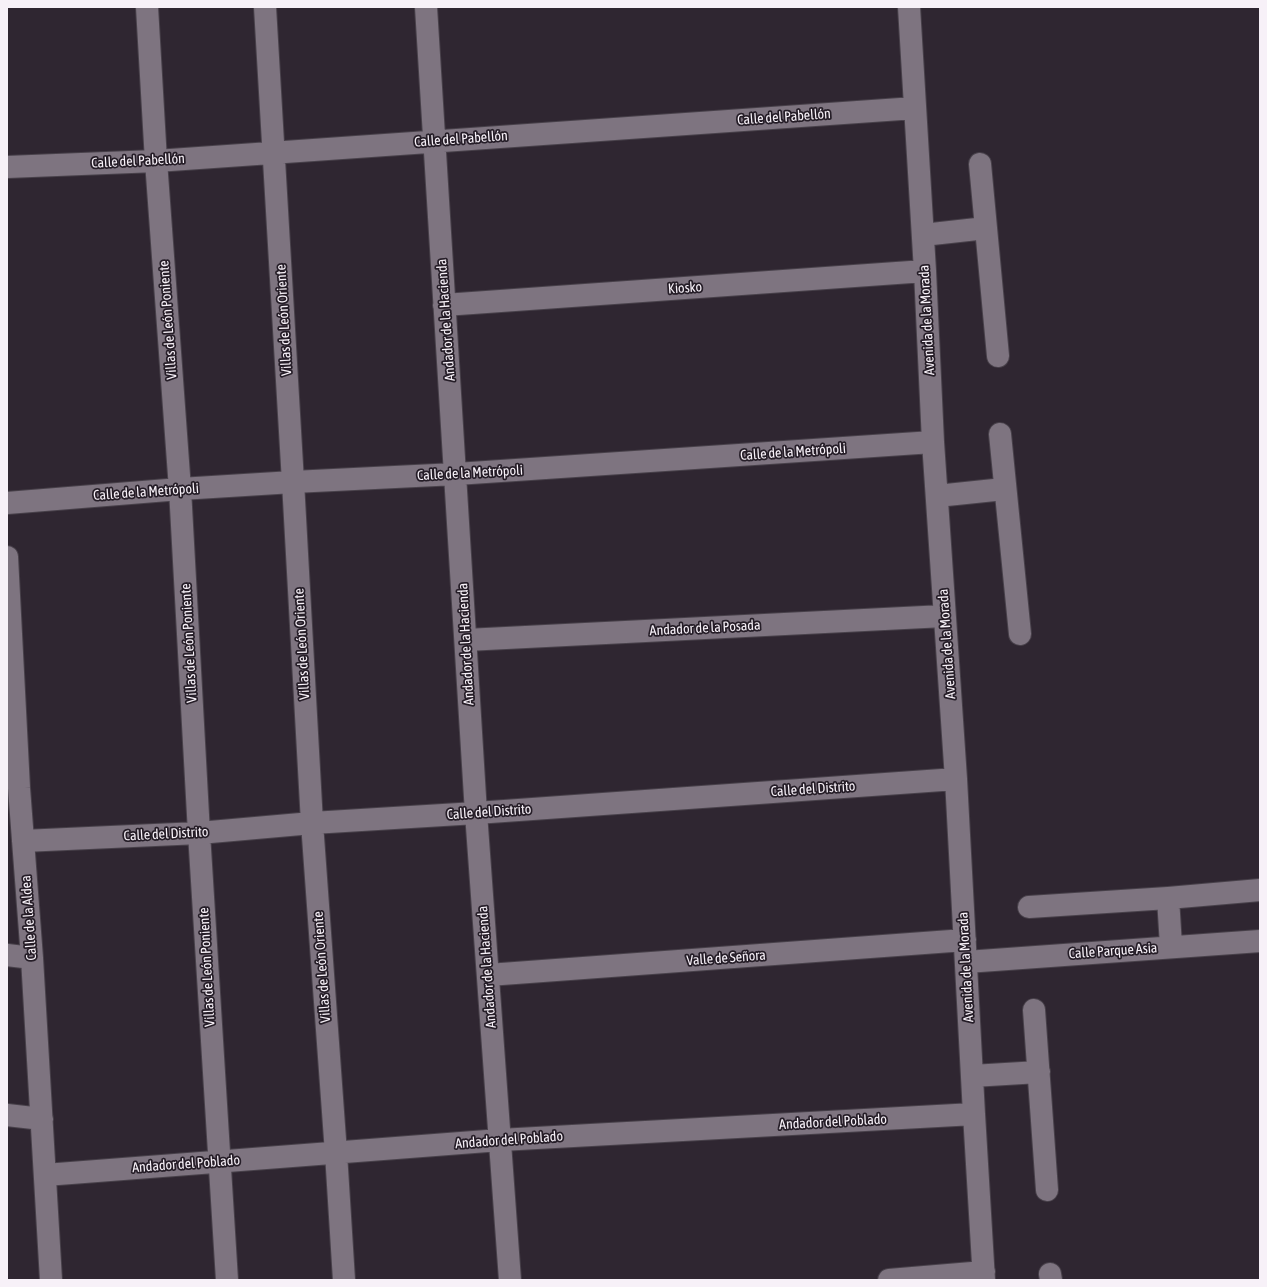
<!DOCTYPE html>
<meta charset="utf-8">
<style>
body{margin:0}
#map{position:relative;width:1267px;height:1287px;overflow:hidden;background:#2f2631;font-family:"Asap Condensed",sans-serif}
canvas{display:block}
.frame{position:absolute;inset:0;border:8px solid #f7f1f8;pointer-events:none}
</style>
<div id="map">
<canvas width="1267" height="1287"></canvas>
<div class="frame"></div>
</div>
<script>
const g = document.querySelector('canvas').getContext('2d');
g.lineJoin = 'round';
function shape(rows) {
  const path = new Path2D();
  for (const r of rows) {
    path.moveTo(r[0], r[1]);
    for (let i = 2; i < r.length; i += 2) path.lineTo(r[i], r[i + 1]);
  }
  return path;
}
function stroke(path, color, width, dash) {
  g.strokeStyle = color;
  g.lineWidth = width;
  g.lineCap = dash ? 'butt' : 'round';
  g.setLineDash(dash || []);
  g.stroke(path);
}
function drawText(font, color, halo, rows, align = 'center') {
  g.font = font + ' "Asap Condensed",sans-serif';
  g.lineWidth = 3.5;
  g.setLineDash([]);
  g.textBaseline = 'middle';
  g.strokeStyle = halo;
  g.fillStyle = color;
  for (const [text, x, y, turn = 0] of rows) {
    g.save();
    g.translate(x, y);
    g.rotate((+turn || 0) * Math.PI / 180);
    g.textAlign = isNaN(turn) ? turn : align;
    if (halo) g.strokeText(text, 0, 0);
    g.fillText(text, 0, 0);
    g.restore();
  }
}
const minor = shape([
 [147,7,156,161,180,489,199,833,227,1280],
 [265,7,293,482,312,823,336,1153,344,1280],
 [426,7,476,813,510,1280],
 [909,7,925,271,933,442,956,779,974,1114,984,1280],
 [980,164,998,356],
 [7,167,156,161,915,108],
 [923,235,986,228],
 [444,305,925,271],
 [1000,434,1020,634],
 [937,496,1004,489],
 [7,503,180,489,293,482,456,474,933,442],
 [7,557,19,788,32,958,51,1280],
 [466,640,944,616],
 [23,841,199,833,312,823,476,813,956,779],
 [1168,898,1171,946],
 [1029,907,1168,898,1260,890],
 [7,955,32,958],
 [966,962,1260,941],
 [488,975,965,940],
 [1034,1010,1047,1190],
 [972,1076,1039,1072],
 [7,1115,42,1119],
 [45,1175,500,1140,974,1114],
 [1050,1274,1051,1280],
 [889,1280,984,1272]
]);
stroke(minor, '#48414a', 24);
stroke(minor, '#7e7480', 22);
drawText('14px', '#f7f1f8', '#251d27', [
 ["Calle del Pabellón",784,117,-4],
 ["Calle del Pabellón",461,139,-4],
 ["Calle del Pabellón",138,161,-3],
 ["Kiosko",685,288,-4],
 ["Villas de León Poniente",168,320,-94],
 ["Villas de León Oriente",284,320,-93],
 ["Andador de la Hacienda",446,320,-94],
 ["Avenida de la Morada",927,320,-93],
 ["Calle de la Metrópoli",793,452,-4],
 ["Calle de la Metrópoli",470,473,-3],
 ["Calle de la Metrópoli",146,492,-4],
 ["Andador de la Posada",705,628,-3],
 ["Villas de León Poniente",189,643,-93],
 ["Villas de León Oriente",302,644,-93],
 ["Andador de la Hacienda",466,644,-93],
 ["Avenida de la Morada",947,644,-94],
 ["Calle del Distrito",813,789,-4],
 ["Calle del Distrito",489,812,-4],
 ["Calle del Distrito",166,834,-3],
 ["Calle de la Aldea",29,918,-94],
 ["Calle Parque Asia",1113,951,-4],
 ["Valle de Señora",726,958,-4],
 ["Villas de León Poniente",207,967,-93],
 ["Villas de León Oriente",322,967,-94],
 ["Andador de la Hacienda",487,967,-94],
 ["Avenida de la Morada",966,967,-93],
 ["Andador del Poblado",833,1122,-3],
 ["Andador del Poblado",509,1140,-4],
 ["Andador del Poblado",186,1164,-4]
]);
</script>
